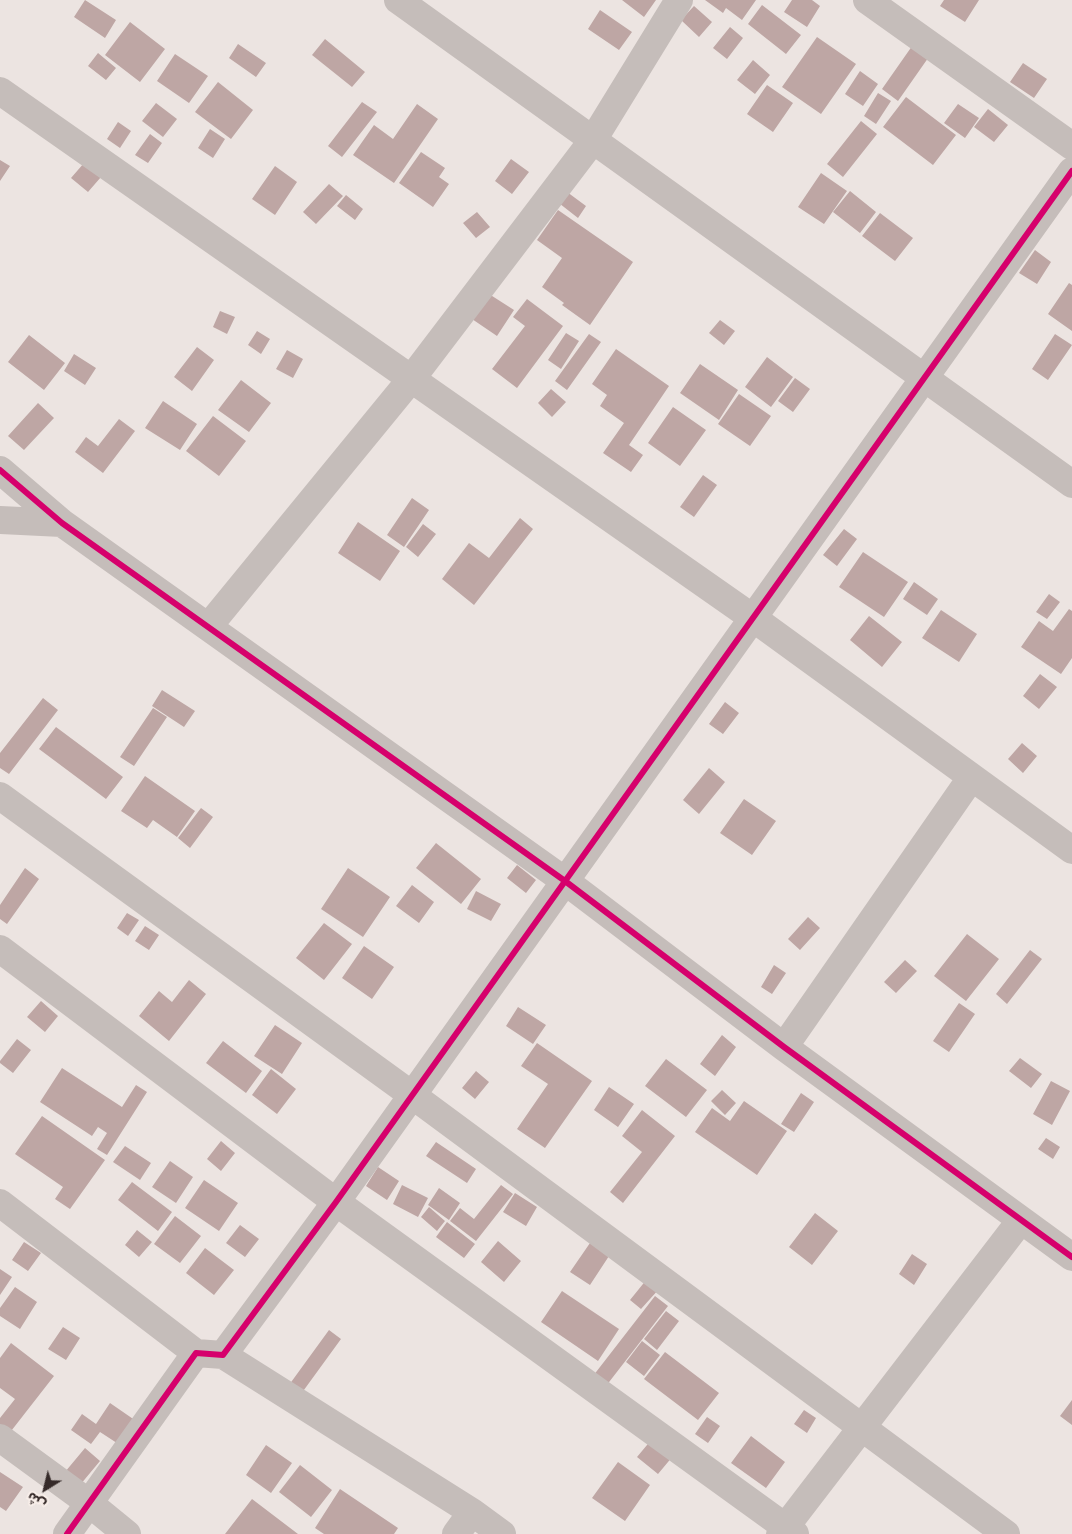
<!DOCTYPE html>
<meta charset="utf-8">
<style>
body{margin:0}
#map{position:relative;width:1072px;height:1534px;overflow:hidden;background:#ece4e1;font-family:"Golos Text","Noto Sans Arabic",sans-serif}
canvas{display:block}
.north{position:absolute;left:20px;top:1464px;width:50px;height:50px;-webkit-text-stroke:4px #f8eee9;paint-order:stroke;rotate:216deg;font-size:14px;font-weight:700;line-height:20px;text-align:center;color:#352a29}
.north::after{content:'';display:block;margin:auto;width:18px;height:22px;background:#352a29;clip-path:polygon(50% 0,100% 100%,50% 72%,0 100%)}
</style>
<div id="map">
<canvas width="1072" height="1534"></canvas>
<div class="north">ش</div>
</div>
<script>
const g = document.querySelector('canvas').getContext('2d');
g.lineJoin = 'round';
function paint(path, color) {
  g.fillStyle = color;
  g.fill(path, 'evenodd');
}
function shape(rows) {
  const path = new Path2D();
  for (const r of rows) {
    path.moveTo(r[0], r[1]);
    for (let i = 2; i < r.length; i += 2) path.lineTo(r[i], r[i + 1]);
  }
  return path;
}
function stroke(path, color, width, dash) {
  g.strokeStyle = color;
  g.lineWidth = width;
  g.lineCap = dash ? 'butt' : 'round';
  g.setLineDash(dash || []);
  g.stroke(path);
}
paint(shape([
 [85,0,116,20,105,38,74,17],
 [622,0,656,0,644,17],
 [705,0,756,0,742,20,726,8,723,13],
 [792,0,812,0,820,6,807,27,784,12],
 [944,0,979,0,965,22,940,6],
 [762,5,801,35,786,54,748,24],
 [694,6,712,22,699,37,681,20],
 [600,10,632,32,619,50,588,29],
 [130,22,165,49,140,82,105,55],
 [730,27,743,38,727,59,713,48],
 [817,37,856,64,821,114,782,87],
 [325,39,365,72,352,87,312,55],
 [917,39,933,51,898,101,882,89],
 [238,44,266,63,256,77,229,58],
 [98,53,116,68,106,80,88,66],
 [175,54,208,76,189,103,157,81],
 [753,60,770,75,755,94,737,80],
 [1023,63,1047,79,1034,98,1010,82],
 [860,71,878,84,863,106,845,94],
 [218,82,253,110,231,139,195,112],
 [767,85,793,103,773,132,747,114],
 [878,93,891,101,876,124,864,116],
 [906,97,956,135,933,165,883,127],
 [362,102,377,112,342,157,328,146],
 [156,103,177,119,163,137,142,121],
 [417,104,438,119,394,183,353,155,374,125,393,139],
 [958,104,979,118,965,138,944,123],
 [988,109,1008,125,994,142,974,127],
 [861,121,877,134,843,177,827,164],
 [118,122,131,131,120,148,107,139],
 [210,129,225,139,213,158,198,148],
 [150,134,162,143,148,163,135,155],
 [421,152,445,168,439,177,449,184,433,207,399,183],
 [511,159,529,172,512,194,495,181],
 [0,160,10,166,0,181],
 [84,163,101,177,88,192,71,178],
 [275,166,297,182,275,215,252,199],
 [821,173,847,191,824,224,798,207],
 [329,184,343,196,316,224,303,212],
 [563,189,586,206,578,218,555,200],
 [850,191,876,212,860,233,833,212],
 [346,195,363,209,355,220,337,206],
 [558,210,633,262,590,325,562,305,564,303,542,287,562,258,537,240],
 [477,212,490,227,476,238,463,223],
 [880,213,913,238,895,261,862,236],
 [1035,250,1051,262,1037,284,1019,273],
 [1069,283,1072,285,1072,331,1048,314],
 [489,294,514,310,497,336,472,319],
 [527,299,563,326,517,388,492,369,525,326,513,317],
 [220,311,235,317,227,334,213,327],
 [720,320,735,331,724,345,709,333],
 [257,331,270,339,261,354,248,345],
 [566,333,579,341,561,369,548,360],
 [589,334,601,342,567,390,555,381],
 [1055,334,1072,345,1048,380,1032,369],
 [29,335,65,363,44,390,8,362],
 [197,347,214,360,192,391,174,377],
 [616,349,669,386,629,445,643,455,631,472,603,453,624,423,600,406,607,395,592,384],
 [287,350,303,359,293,378,276,369],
 [74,354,96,368,85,385,64,371],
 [767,357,793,377,771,407,745,387],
 [700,364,738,390,719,420,680,393],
 [795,378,810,389,793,412,778,401],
 [241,380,271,403,249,432,218,410],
 [551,389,566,402,552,417,538,403],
 [739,394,771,416,750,446,718,424],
 [163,401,197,424,180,450,145,428],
 [38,403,54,418,24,450,8,436],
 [673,407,706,430,680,466,648,443],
 [213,416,246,441,219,476,186,451],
 [119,419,135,431,103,473,75,452,86,437,98,446],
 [703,475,717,485,694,517,680,507],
 [412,498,429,510,404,547,387,535],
 [520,518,533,529,474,605,442,579,469,543,489,558],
 [358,522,400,551,380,581,338,553],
 [423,524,436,534,418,557,406,547],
 [844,529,857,539,837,566,823,555],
 [863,552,908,582,884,617,839,587],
 [914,582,938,599,927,615,903,599],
 [1049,594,1060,602,1047,619,1036,612],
 [1069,609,1072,611,1072,658,1061,674,1021,647,1039,621,1053,631],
 [941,610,977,634,959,662,922,638],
 [869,616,902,642,882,667,850,640],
 [1040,674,1057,687,1039,709,1023,696],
 [162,690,195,711,184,727,152,706],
 [43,698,58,710,9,774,0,768,0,753],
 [725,702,739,713,723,734,709,724],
 [153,708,167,717,134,766,120,757],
 [56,727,123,777,106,799,39,749],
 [1022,743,1037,756,1023,773,1008,759],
 [709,768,725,782,699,814,683,800],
 [145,776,195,811,177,837,153,820,147,828,121,811],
 [744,799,776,821,752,855,720,833],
 [201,808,213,817,190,848,178,838],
 [436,843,481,879,461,904,416,868],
 [517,865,536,880,526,893,507,878],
 [25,868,39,879,7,924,0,919,0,905],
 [348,868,390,897,363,937,321,909],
 [412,885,434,902,419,923,396,906],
 [476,891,501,904,491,921,467,909],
 [127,913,139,920,128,936,117,928],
 [808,917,820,928,800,950,788,939],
 [324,923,352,944,324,980,296,958],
 [145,926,159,935,149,950,135,941],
 [967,934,999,959,966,1001,934,976],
 [364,946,394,967,372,999,342,978],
 [1030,950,1042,959,1007,1004,996,994],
 [905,960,917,971,896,993,884,982],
 [774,965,786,973,772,994,761,987],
 [189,980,206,994,169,1041,139,1016,159,991,172,1002],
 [41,1001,58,1016,45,1032,27,1017],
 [959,1003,975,1014,949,1052,933,1041],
 [518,1007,546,1025,533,1044,506,1026],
 [275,1025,302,1043,282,1074,254,1056],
 [722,1035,736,1047,715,1076,700,1064],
 [17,1039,31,1050,13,1073,0,1063,0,1061],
 [223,1041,262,1071,246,1093,206,1063],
 [537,1043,592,1081,545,1148,517,1129,548,1084,521,1066],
 [1020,1058,1042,1074,1031,1088,1009,1071],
 [666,1059,707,1090,686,1117,645,1086],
 [62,1068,122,1107,136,1085,147,1092,107,1155,97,1149,107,1133,98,1127,92,1136,40,1102],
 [271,1069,296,1089,277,1114,252,1095],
 [476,1071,489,1082,475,1099,462,1088],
 [1051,1081,1070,1091,1052,1125,1033,1114],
 [609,1087,634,1104,618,1127,594,1110],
 [722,1090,736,1103,725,1115,711,1101],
 [801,1093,814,1102,794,1132,781,1124],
 [744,1101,787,1131,757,1175,695,1132,712,1108,730,1121],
 [642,1110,675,1136,623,1203,610,1192,642,1152,622,1136],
 [42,1116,105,1160,70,1209,55,1199,63,1187,15,1154],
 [1046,1138,1060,1147,1053,1159,1038,1149],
 [221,1141,235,1153,221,1171,207,1159],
 [436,1142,476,1169,467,1183,426,1156],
 [125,1146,151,1163,140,1180,113,1162],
 [170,1161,193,1177,176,1203,152,1187],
 [378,1167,399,1181,387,1200,366,1186],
 [204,1180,238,1203,219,1231,185,1208],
 [132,1182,172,1212,158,1231,118,1200],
 [402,1185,428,1198,418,1217,393,1204],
 [501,1185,513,1194,476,1241,450,1221,460,1208,474,1219],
 [439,1188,460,1203,449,1220,428,1205],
 [515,1193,537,1207,526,1226,503,1212],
 [429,1207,445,1221,437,1231,421,1217],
 [815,1213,838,1231,812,1265,789,1247],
 [175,1216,201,1236,180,1263,154,1244],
 [447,1222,475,1244,464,1258,436,1237],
 [240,1225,259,1239,245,1257,226,1243],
 [137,1230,152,1242,139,1257,125,1245],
 [498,1241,521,1261,504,1282,481,1262],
 [24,1242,41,1253,28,1271,12,1260],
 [590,1243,609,1256,590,1285,570,1272],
 [205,1248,234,1270,214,1295,186,1273],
 [912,1254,927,1264,914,1285,899,1274],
 [0,1269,12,1277,0,1295],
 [647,1279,659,1289,641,1309,630,1300],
 [15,1287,37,1302,20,1329,0,1316,0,1308],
 [562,1291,619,1329,598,1361,541,1322],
 [655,1296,668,1306,606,1386,593,1376],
 [666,1311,679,1321,657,1350,644,1339],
 [63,1327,80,1338,66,1360,48,1349],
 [329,1330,341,1339,301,1394,289,1385],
 [642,1341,660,1355,644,1376,626,1362],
 [11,1343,54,1376,8,1435,0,1429,0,1418,15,1399,0,1388,0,1358],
 [665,1352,719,1393,698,1420,644,1379],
 [1072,1400,1072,1425,1060,1416],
 [110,1403,139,1423,123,1447,100,1432,91,1444,71,1430,82,1414,96,1424],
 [804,1410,816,1418,807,1433,794,1424],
 [707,1417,720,1426,708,1443,695,1434],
 [751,1436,785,1462,766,1488,731,1463],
 [652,1439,673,1456,658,1474,637,1457],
 [266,1445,292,1463,271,1493,246,1475],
 [85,1448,100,1461,80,1485,65,1472],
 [618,1462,650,1485,625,1521,592,1498],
 [300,1465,332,1490,311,1517,279,1492],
 [0,1472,23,1487,6,1511,0,1507],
 [340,1489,398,1528,394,1534,324,1534,315,1528],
 [252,1499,298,1534,225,1534]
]), '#bea6a4');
stroke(shape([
 [398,0,1072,484],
 [867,0,1072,146],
 [0,91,753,618,1072,850],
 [0,470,62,523,565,881,784,1047,1072,1257],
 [0,520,62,523],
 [208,627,412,378,593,140,679,0],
 [0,796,412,1095,1006,1534],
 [0,949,336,1202,795,1534],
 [784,1047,971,778],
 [0,1203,196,1353],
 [223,1355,472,1512,502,1534],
 [0,1438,89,1503,127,1534],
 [67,1534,196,1353,223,1355,336,1202,1072,171],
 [456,1534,472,1512],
 [780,1534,1021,1220]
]), '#c5bdba', 28);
stroke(shape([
 [0,470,62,523,565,881,784,1047,1072,1257],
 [67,1534,196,1353,223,1355,336,1202,1072,171]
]), '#d6006c', 6);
</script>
